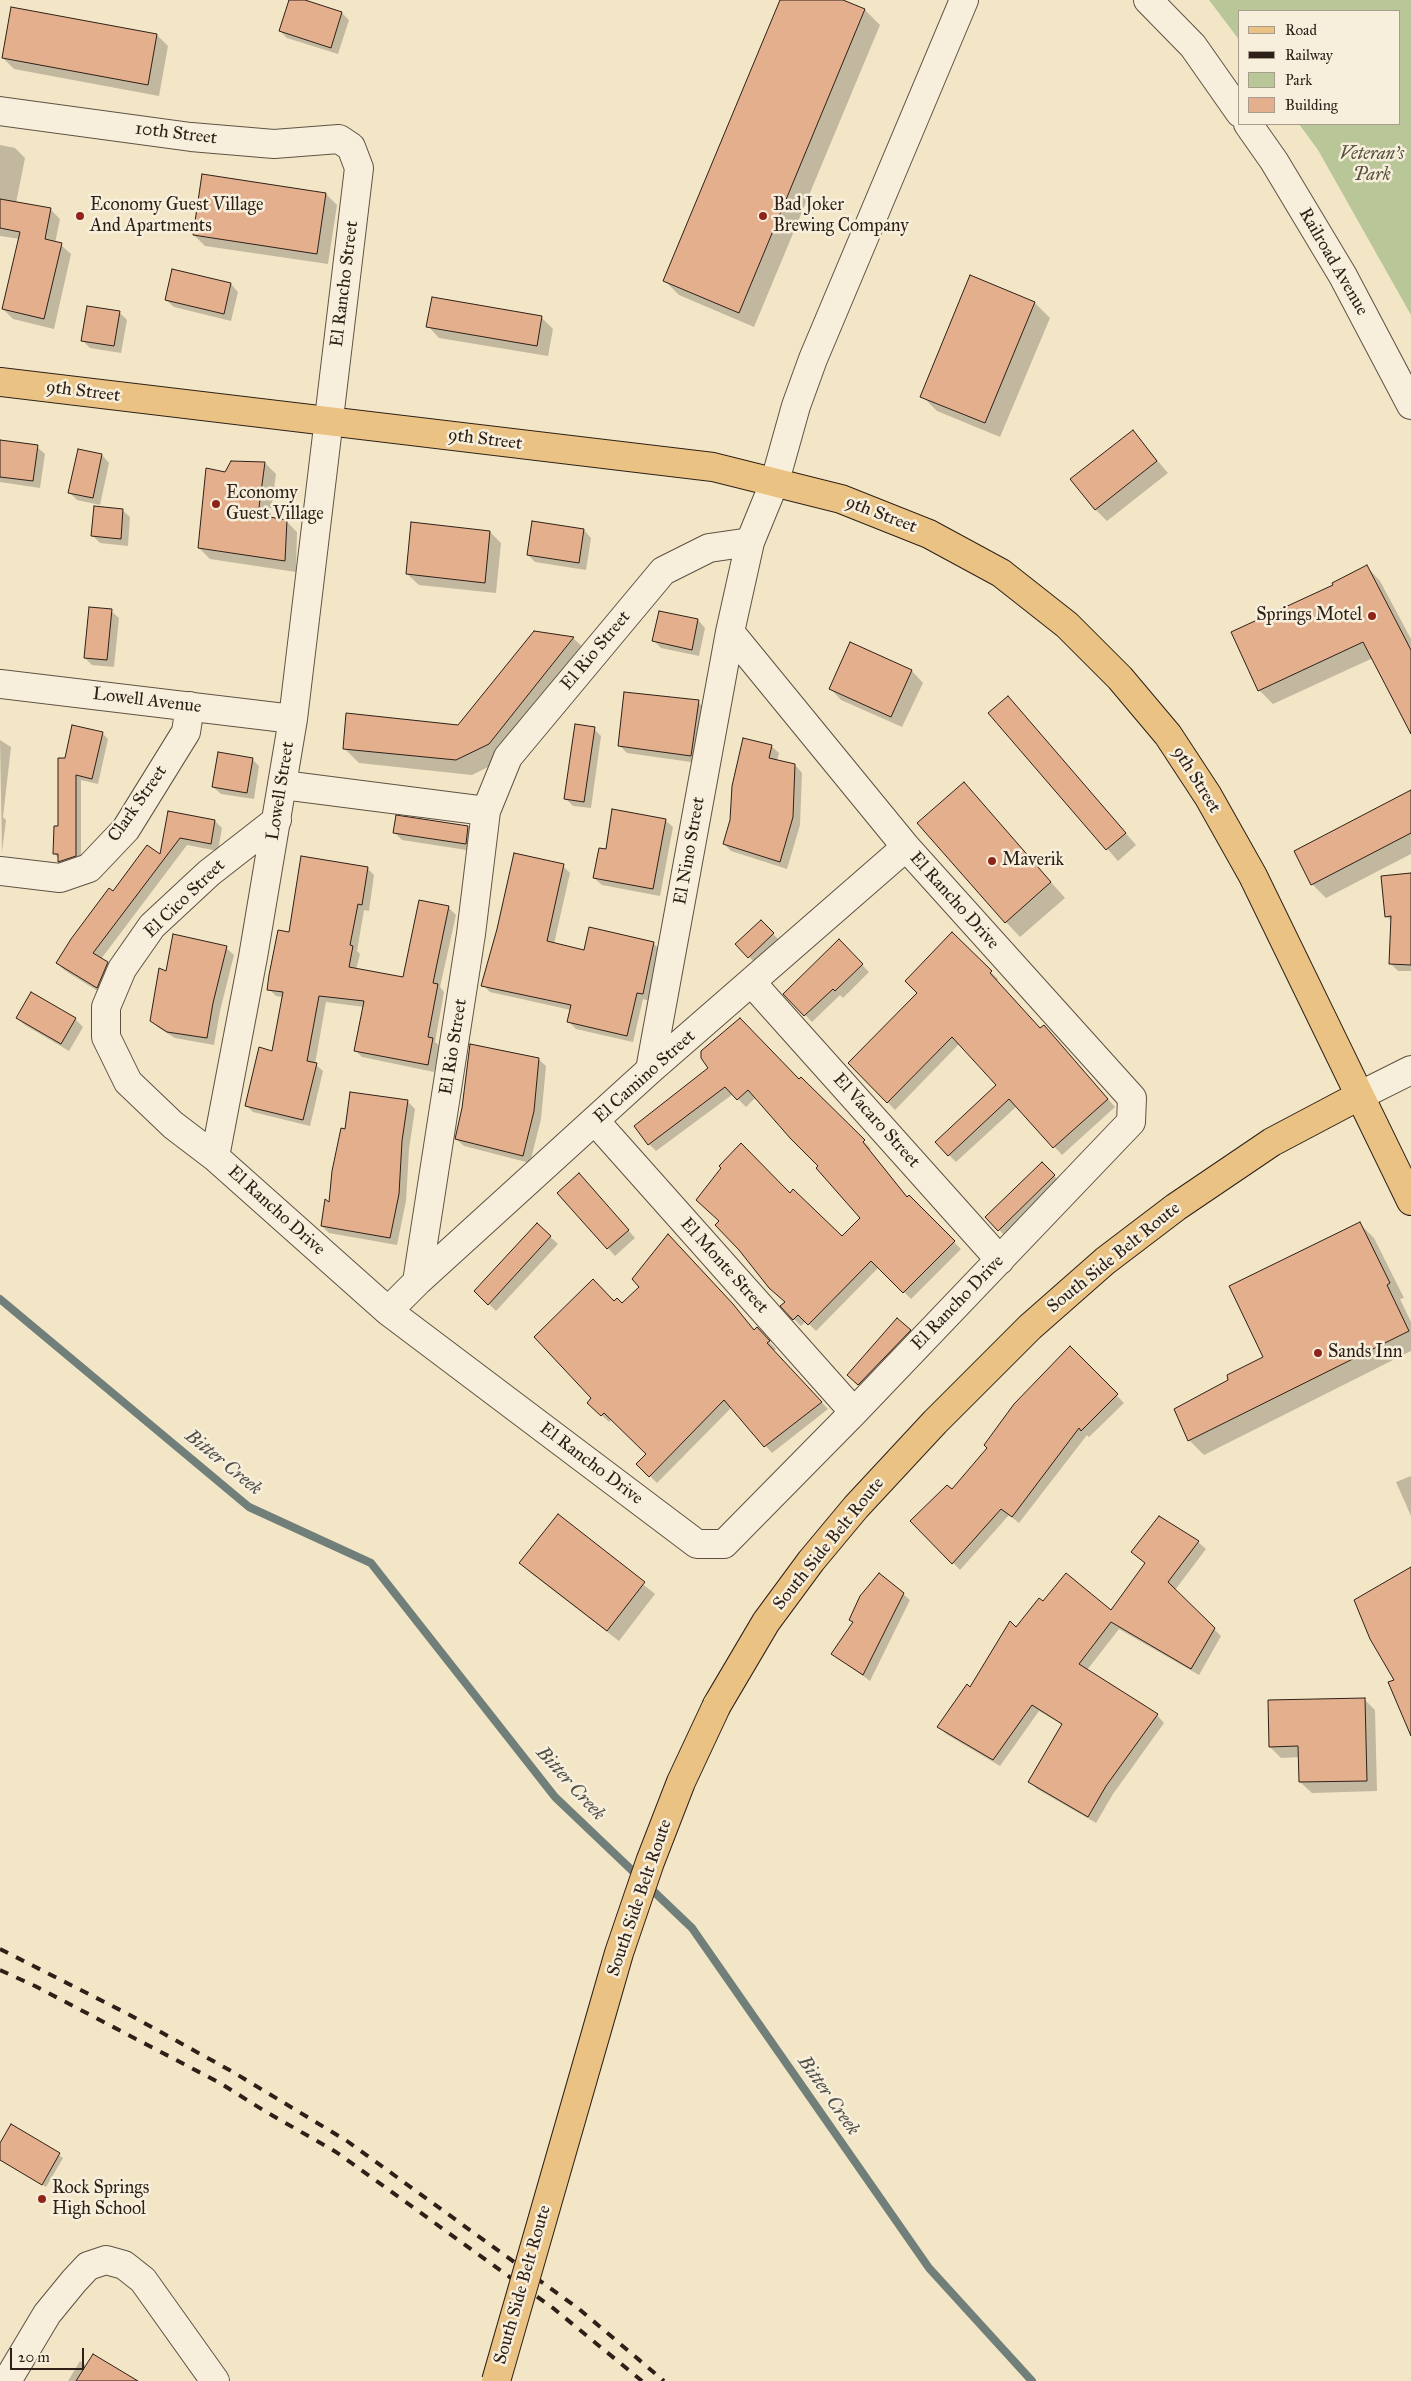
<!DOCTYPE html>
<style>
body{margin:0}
#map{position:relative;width:1411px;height:2381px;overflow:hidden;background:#f3e6c7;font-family:"IM FELL Great Primer",serif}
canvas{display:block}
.legend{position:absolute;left:1238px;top:10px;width:162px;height:115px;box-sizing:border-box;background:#f7efdb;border:1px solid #a79c8d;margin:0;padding:6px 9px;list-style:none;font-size:15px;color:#2e2018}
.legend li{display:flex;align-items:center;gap:10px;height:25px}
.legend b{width:25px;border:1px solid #a79c8d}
.scale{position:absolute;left:10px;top:2348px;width:74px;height:22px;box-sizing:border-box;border:2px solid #2e2018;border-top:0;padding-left:6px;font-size:15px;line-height:18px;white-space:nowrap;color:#2e2018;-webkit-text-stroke:4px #f7efdb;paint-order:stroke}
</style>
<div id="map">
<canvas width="1411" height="2381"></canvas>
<ul class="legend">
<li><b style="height:6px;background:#eac384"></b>Road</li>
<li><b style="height:6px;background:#2e2018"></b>Railway</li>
<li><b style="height:14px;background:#b8c698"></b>Park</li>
<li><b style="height:14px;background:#e4af8c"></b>Building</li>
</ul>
<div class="scale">20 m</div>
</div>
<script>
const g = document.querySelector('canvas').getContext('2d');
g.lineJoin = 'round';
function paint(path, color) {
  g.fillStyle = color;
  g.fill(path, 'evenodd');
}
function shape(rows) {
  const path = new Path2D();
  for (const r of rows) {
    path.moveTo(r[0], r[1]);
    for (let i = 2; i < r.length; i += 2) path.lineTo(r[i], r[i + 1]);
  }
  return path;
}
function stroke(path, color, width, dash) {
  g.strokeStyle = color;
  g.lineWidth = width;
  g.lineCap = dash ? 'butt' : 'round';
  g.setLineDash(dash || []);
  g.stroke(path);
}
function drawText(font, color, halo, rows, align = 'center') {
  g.font = font + ' "IM FELL Great Primer",serif';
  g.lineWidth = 5;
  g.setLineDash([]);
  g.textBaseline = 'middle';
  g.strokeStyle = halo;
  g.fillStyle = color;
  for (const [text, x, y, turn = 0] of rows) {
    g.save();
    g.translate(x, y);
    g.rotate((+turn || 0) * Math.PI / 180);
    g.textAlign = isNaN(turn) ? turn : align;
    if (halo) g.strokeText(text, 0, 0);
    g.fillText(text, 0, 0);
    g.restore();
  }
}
paint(shape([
 [1209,0,1411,0,1411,315,1318,150,1299,124,1400,124,1400,11,1240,11,1240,41]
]), '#b8c698');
paint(shape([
 [290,0,301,0,342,13,349,20,338,54,287,38,280,31],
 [781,0,840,0,865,10,880,25,754,327,679,295,664,280],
 [157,35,168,46,159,96,14,69,3,58],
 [0,145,15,148,25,158,16,203,50,209,60,219,55,243,61,245,71,254,54,329,13,319,3,309,20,239,0,236],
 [326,194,337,205,328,264,205,246,194,235],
 [971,277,1035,303,1050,318,1000,437,937,411,922,396],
 [231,284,238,292,231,321,174,307,166,300],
 [433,299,542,318,553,329,548,356,439,338,428,326],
 [119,312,127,320,121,353,90,348,82,340],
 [1133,432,1168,473,1107,521,1096,510],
 [0,441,37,447,45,454,40,488,0,482],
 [102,455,109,463,100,505,77,500,70,493],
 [265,463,276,474,270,518,286,521,297,532,296,572,210,559,199,548,226,473],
 [122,510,130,517,128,546,100,543,93,536],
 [584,530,591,538,586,570,535,562,528,555],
 [490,532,501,543,496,593,419,585,407,574],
 [1367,567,1380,581,1411,639,1411,731,1373,658,1273,704,1259,690,1335,585],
 [111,611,119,618,114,667,92,665,85,658],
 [698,620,705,628,699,656,661,648,654,641],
 [573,638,588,652,504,759,472,775,359,763,344,748,458,726],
 [851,643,912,671,923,683,902,727,841,700,830,688],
 [698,702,705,709,698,763,627,753,620,746],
 [1019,709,1136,845,1118,861,989,713],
 [594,729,601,736,591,808,573,806,565,798],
 [102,733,108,739,98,784,81,780,81,862,65,867,54,853,59,827,66,759],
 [0,740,11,747,3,817,6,820,2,852],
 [771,746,779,753,777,761,795,765,802,773,800,825,787,869,731,851,724,844],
 [252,759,259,766,254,799,221,794,213,787],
 [964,784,1065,898,1020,937,1006,922],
 [1411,792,1411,854,1326,898,1312,884],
 [169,813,215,821,222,828,218,851,187,845,101,959,115,970,104,995,64,970,57,963,114,893,161,856],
 [665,820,673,827,660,896,602,885,594,878],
 [468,827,475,834,473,851,402,840,394,832],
 [563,866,570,873,554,944,585,951,653,943,660,950,650,1001,643,999,633,1042,576,1029,569,1022,571,1010,490,992,483,985],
 [367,868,374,875,369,911,364,910,357,951,360,954,356,970,404,979,449,908,456,915,440,987,444,992,435,1042,440,1046,434,1072,362,1057,355,1050,364,1007,326,1002,315,1064,323,1071,310,1126,253,1112,246,1105,274,1053,283,997,276,996,269,989,290,934],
 [1411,875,1411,971,1398,971,1390,963,1392,921,1386,916],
 [761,922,781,942,756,964,737,944],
 [952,934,998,979,997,981,1041,1030,1051,1034,1115,1107,1062,1155,1017,1106,956,1162,949,1155,998,1085,960,1043,895,1110,850,1063,919,993],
 [839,941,869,972,843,998,840,995,812,1022,785,994],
 [226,948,234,955,220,1011,214,1045,175,1038,159,1028,152,1021,166,972],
 [31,994,75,1019,83,1027,69,1051,25,1025,17,1018],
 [538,1059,546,1066,541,1119,530,1163,464,1146,456,1139],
 [710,1068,799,1081,801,1079,871,1149,869,1150,908,1198,909,1197,961,1249,911,1299,879,1267,816,1331,806,1321,801,1326,794,1319,786,1302,721,1222,790,1194,842,1238,862,1219,820,1166,756,1097,746,1107,733,1094,656,1151,649,1144],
 [407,1101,415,1109,409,1149,406,1201,397,1245,329,1233,322,1226,330,1205,346,1130],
 [1042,1163,1061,1183,1006,1237,987,1217],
 [587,1182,635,1238,615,1256,608,1248],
 [1360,1224,1374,1238,1404,1298,1400,1299,1411,1322,1411,1351,1204,1455,1189,1440,1265,1357],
 [537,1225,558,1244,496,1311,476,1291],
 [675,1243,755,1331,764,1336,776,1349,773,1351,828,1409,772,1453,732,1407,657,1483,638,1464,648,1454,612,1419,609,1422,596,1410,593,1398,614,1303,622,1305,641,1287],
 [910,1331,917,1338,866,1391,856,1383],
 [1070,1348,1124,1403,1089,1437,1087,1435,1019,1523,1009,1515,960,1570,912,1521,952,1491],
 [1411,1476,1411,1516,1396,1482],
 [558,1515,655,1594,619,1641,532,1574,521,1563],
 [1159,1517,1198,1542,1206,1549,1175,1590,1221,1636,1199,1675,1119,1629,1087,1670,1157,1715,1164,1723,1113,1794,1096,1823,1037,1789,1030,1782,1063,1725,1039,1711,1000,1766,946,1734,939,1726,1017,1628,1043,1603,1112,1612,1146,1564,1132,1551],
 [903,1594,910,1600,870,1681,833,1654,854,1623,850,1619],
 [1364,1699,1375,1710,1377,1791,1312,1793,1300,1782,1300,1757,1281,1758,1270,1747],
 [12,2126,63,2158,46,2187,0,2160,0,2145],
 [80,2361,87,2366,122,2381,68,2381]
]), '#0003');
stroke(shape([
 [0,1299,249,1507,371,1563,555,1797,640,1878],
 [648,1886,692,1928,929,2268,1032,2381]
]), '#707f79', 8);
const building = shape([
 [289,0,305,0,342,12,331,48,279,31,289,0],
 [780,0,843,0,865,9,739,313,663,281,780,0],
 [11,7,157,34,148,85,2,58,11,7],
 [202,174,326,193,317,254,193,235,202,174],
 [0,199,51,208,45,239,62,243,44,319,2,309,20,232,0,228,0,199],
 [172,269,231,283,224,314,165,300,172,269],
 [970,275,1035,302,985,423,920,397,970,275],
 [432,297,542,316,537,346,426,327,432,297],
 [87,306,120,311,114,346,81,341,87,306],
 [1133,430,1157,461,1095,510,1070,479,1133,430],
 [0,440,38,445,33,481,0,477,0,440],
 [78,449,102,454,93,498,68,493,78,449],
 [231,461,265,462,258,515,287,520,285,561,198,548,206,468,225,472,231,461],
 [94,506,123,509,121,539,91,536,94,506],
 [532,521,584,529,579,563,527,555,532,521],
 [411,522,490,531,485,583,406,574,411,522],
 [1367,565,1411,650,1411,734,1363,642,1258,691,1231,632,1333,585,1332,583,1367,565],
 [89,607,112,609,107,660,84,658,89,607],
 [659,611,698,619,692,650,652,641,659,611],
 [534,631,574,637,489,744,456,760,343,749,346,713,458,725,534,631],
 [850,642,912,670,891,717,829,689,850,642],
 [624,692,699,700,691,756,618,746,624,692],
 [1008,696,1126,833,1106,850,988,713,1008,696],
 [575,724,595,727,584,802,564,799,575,724],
 [72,725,103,732,92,779,76,775,76,856,58,862,58,854,53,854,54,826,58,826,58,758,65,758,72,725],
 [743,738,772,745,769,758,795,764,793,817,780,862,723,844,730,820,732,786,743,738],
 [218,752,253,758,247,793,212,787,218,752],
 [964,782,1051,882,1005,923,917,823,964,782],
 [1411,790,1411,833,1311,885,1294,851,1411,790],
 [612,809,666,819,653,889,593,878,599,848,606,849,612,809],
 [168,811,215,820,211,844,180,838,93,953,108,962,97,988,56,963,71,939,109,888,113,891,147,845,160,854,168,811],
 [396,815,468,826,466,844,393,833,396,815],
 [514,853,564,864,547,941,584,950,589,927,654,942,643,994,637,993,627,1036,567,1022,571,1005,481,986,497,929,514,853],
 [301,856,368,867,362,905,358,904,350,945,353,946,349,967,403,977,419,900,449,906,433,983,438,984,428,1037,433,1038,428,1065,354,1051,364,1001,319,996,307,1061,317,1063,303,1120,245,1106,259,1047,272,1051,283,992,267,990,269,975,278,930,289,932,301,856],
 [1411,873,1411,965,1389,964,1391,916,1385,917,1381,876,1411,873],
 [761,920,774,933,748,958,735,944,761,920],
 [952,932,992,971,990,973,1040,1028,1044,1025,1108,1099,1053,1148,1009,1099,948,1156,935,1142,996,1085,952,1037,887,1103,848,1063,917,993,905,981,952,932],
 [173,934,227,946,213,1003,207,1038,167,1032,150,1021,159,968,166,971,173,934],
 [839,939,863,964,835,991,833,989,804,1016,783,994,839,939],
 [31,992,76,1018,61,1044,16,1018,31,992],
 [740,1018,799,1079,801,1077,865,1140,863,1142,907,1197,909,1195,955,1241,903,1293,871,1261,808,1325,798,1315,793,1320,780,1306,785,1302,769,1288,739,1250,715,1225,719,1221,696,1200,721,1168,719,1166,741,1143,790,1193,793,1189,842,1236,860,1218,816,1168,818,1166,790,1138,748,1090,737,1100,725,1087,648,1145,634,1126,708,1068,701,1058,701,1051,740,1018],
 [470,1044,539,1058,534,1111,523,1156,455,1139,462,1108,470,1044],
 [350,1092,408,1100,402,1141,399,1194,390,1238,321,1226,325,1199,329,1202,332,1171,341,1128,345,1129,350,1092],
 [1042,1162,1055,1175,998,1231,985,1217,1042,1162],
 [579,1173,629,1230,607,1249,557,1193,579,1173],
 [1360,1222,1390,1283,1387,1285,1409,1331,1188,1441,1174,1409,1228,1380,1227,1375,1263,1357,1229,1286,1360,1222],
 [537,1223,551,1236,488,1305,474,1291,537,1223],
 [668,1234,733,1304,754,1330,757,1327,770,1341,767,1343,822,1402,764,1447,724,1400,649,1477,636,1464,646,1454,604,1413,601,1416,587,1403,591,1398,534,1337,593,1279,614,1301,617,1298,622,1303,639,1287,632,1279,668,1234],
 [897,1318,911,1330,858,1385,847,1375,897,1318],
 [1070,1346,1118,1394,1081,1431,1079,1428,1012,1517,1001,1509,952,1564,910,1521,947,1485,952,1489,987,1448,984,1445,1014,1404,1070,1346],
 [558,1514,645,1582,607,1631,519,1563,558,1514],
 [1159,1516,1199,1541,1168,1582,1215,1628,1191,1669,1111,1622,1079,1664,1158,1714,1106,1786,1088,1817,1028,1782,1062,1724,1032,1705,993,1760,937,1727,967,1684,970,1687,1010,1621,1016,1627,1039,1598,1043,1601,1066,1573,1111,1610,1145,1563,1131,1552,1159,1516],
 [1411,1567,1411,1736,1388,1682,1394,1680,1370,1639,1354,1600,1411,1567],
 [879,1573,904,1593,863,1675,831,1654,853,1622,849,1620,860,1596,879,1573],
 [1365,1698,1367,1781,1299,1782,1298,1746,1269,1747,1268,1700,1365,1698],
 [11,2124,60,2153,42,2185,0,2160,0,2143,11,2124],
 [93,2354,138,2381,76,2381,93,2354]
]);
paint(building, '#e4af8c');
stroke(building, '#2e2018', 1);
const minor = shape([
 [1148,0,1193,46,1240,113],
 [0,111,191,137,274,144,339,139,351,147,359,168,293,719,253,957,215,1157],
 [1248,124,1274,161,1343,276,1411,405],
 [0,684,293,719],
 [283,785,486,811],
 [277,820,209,873,152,926,122,969,106,1007,106,1037,128,1082,173,1125,215,1157,388,1311,697,1544,724,1544,854,1412,1131,1122,1132,1098,906,847,730,632,750,542,775,481,796,406,813,359,964,0],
 [0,871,60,878,89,868,126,829,186,732,190,706],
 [752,983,1000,1260],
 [650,1070,730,632],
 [1359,1096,1411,1070],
 [595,1121,854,1412],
 [417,1282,471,934,486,811,508,757,663,571,709,548,750,542],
 [388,1311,417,1282,650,1070,906,847],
 [7,2381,47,2314,74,2281,88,2266,106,2260,124,2265,143,2280,215,2381]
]);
const major = shape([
 [0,382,713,467,841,499,929,534,1001,573,1067,625,1120,678,1168,735,1208,796,1253,876,1411,1201],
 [717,1705,766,1622,811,1561,856,1507,935,1422,1030,1327,1105,1261,1176,1207,1272,1142,1359,1096]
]);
stroke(minor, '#5f5244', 30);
stroke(major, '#2e2018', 30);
stroke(minor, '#f7efdb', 28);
stroke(major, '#eac384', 28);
stroke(shape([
 [0,1949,128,2014,233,2072,347,2141,579,2309,664,2381],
 [0,1970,35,1986,220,2083,263,2110,336,2152,553,2308,642,2381]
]), '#2e2018', 4, [9, 9]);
const majorBridge = shape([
 [496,2381,619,1953,650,1862,681,1782,717,1705]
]);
stroke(majorBridge, '#2e2018', 30, []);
stroke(majorBridge, '#eac384', 28);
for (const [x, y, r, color] of [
 [80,216,5,"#8f2418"],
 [763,216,5,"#8f2418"],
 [216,504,5,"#8f2418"],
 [1372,616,5,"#8f2418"],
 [992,861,5,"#8f2418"],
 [1318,1353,5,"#8f2418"],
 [42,2199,5,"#8f2418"]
]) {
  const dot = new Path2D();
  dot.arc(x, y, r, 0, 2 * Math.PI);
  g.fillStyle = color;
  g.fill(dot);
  stroke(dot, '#f7efdb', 2);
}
drawText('18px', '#2e2018', '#f7efdb', [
 ["10th Street",176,134,7],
 ["Railroad Avenue",1333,262,60],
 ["El Rancho Street",345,284,-83],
 ["9th Street",83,392,7],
 ["9th Street",485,440,7],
 ["9th Street",881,515,21],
 ["El Rio Street",596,651,-50],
 ["Lowell Avenue",147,701,7],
 ["9th Street",1196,780,58],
 ["Lowell Street",281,791,-81],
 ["Clark Street",138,804,-55],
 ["El Nino Street",690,851,-80],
 ["El Cico Street",185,899,-44],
 ["El Rancho Drive",954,901,48],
 ["El Rio Street",454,1047,-81],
 ["El Camino Street",645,1077,-42],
 ["El Vacaro Street",876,1121,48],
 ["El Rancho Drive",276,1211,42],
 ["South Side Belt Route",1114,1258,-39],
 ["El Monte Street",724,1266,48],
 ["El Rancho Drive",958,1303,-46],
 ["El Rancho Drive",591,1464,37],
 ["South Side Belt Route",829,1544,-51],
 ["South Side Belt Route",640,1898,-71],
 ["South Side Belt Route",523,2285,-74]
]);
drawText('italic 18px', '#57523e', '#f7efdb', [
 ["Veteran's",1372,155],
 ["Park",1372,176]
]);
drawText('18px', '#2e2018', '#f7efdb', [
 ["Economy Guest Village",90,206],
 ["And Apartments",90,227],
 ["Bad Joker",773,206],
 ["Brewing Company",773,227],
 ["Economy",226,494],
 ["Guest Village",226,515],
 ["Springs Motel",1362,616,"right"],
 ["Maverik",1002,861],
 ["Sands Inn",1328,1353],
 ["Rock Springs",52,2189],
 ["High School",52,2210]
], 'left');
drawText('italic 19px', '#4f4f49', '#f7efdb', [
 ["Bitter Creek",223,1463,39],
 ["Bitter Creek",570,1784,48],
 ["Bitter Creek",828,2096,55]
]);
</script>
